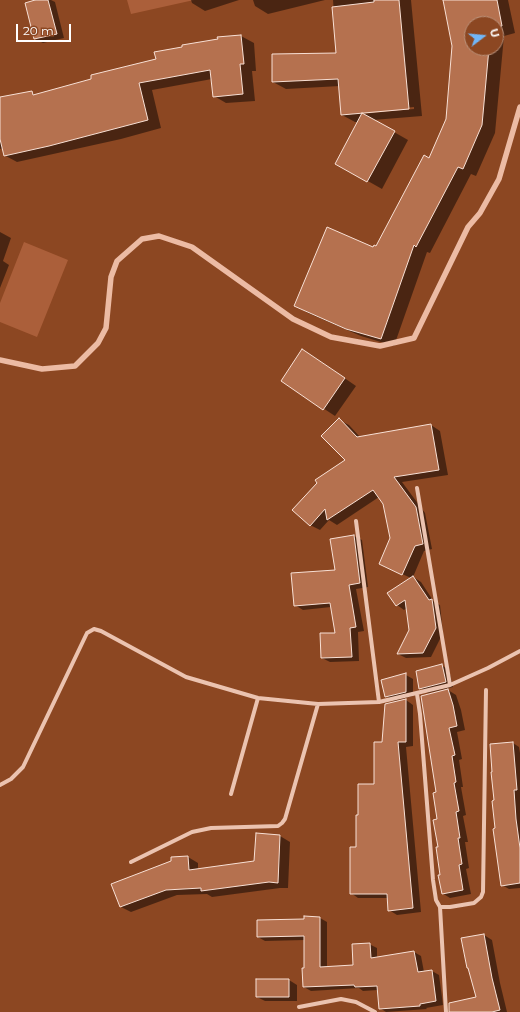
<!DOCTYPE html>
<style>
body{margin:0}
#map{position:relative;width:520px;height:1012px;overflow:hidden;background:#8c4722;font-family:Montserrat,sans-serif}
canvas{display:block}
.north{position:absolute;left:464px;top:16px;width:40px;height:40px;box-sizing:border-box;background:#8c4722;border:1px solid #ba917a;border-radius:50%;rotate:74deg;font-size:11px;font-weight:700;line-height:16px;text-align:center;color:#fff}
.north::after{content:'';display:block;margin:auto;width:14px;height:18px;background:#72b6f7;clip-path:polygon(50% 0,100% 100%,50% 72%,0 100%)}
.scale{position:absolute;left:16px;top:24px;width:55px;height:18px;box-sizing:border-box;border:2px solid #fff;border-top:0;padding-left:5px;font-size:12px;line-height:14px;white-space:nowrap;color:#fff;-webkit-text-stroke:3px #8c4722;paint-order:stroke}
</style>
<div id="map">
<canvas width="520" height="1012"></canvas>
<div class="north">U</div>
<div class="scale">20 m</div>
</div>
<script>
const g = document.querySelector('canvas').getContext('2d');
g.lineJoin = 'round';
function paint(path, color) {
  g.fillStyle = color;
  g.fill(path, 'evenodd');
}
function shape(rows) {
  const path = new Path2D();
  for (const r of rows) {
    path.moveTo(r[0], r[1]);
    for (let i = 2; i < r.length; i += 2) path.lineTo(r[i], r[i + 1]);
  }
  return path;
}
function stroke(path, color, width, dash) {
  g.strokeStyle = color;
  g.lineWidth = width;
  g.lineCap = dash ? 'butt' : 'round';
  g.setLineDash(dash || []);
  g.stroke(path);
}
paint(shape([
 [127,0,194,0,131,14],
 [24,242,68,260,37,337,0,322,0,303]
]), '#ab5f3a');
paint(shape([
 [39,0,51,0,55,2,64,38,43,43,35,39],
 [191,0,239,0,205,11,192,3],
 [253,0,325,0,268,14,255,6],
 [333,0,411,0,422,116,373,120,408,140,382,189,336,163,359,122,355,122,342,115,340,86,286,89,273,82,337,54],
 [414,107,414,109,361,114,361,112],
 [444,0,508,0,515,33,504,36,495,133,476,176,471,174,430,253,427,252,394,346,361,336,308,313,295,305,374,248,377,248,430,160,447,119,453,46],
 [472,24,496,24,496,48,472,48],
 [241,36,254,43,256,71,252,71,255,101,226,103,214,96,212,79,152,90,161,128,121,139,17,162,4,155,3,148,0,149,0,98,31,93,36,95,157,60,219,40,218,38],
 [0,232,11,238,3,261,9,265,0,288],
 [314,357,356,386,335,416,282,381],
 [339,420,349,425,360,437,431,425,440,431,448,475,402,482,425,513,432,549,424,551,413,577,421,582,434,602,440,605,443,633,431,657,406,658,398,654,410,631,407,608,404,610,397,605,411,578,380,564,391,538,384,504,379,497,337,525,329,520,320,530,310,525,346,461],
 [354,536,362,540,368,587,356,589,364,631,358,632,359,661,330,662,322,658,336,633,331,607,303,610,295,605,336,570],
 [441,665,449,670,453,687,428,693,420,688],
 [406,675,413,679,413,696,394,701,386,696],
 [448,690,456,695,461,710,465,730,457,732,462,759,459,760,463,787,461,787,466,815,463,816,468,842,465,842,469,868,466,869,471,894,450,898,442,893,437,793],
 [406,700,413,705,413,746,406,747,421,912,397,915,389,910,388,898,358,898,351,893,357,848,359,816,375,785,383,743],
 [513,743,519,747,520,753,520,888,509,889,502,885,496,829,496,801],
 [257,834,280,836,290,842,288,888,280,888,212,897,207,894,177,895,131,912,121,907,188,857,198,863,198,869,255,862],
 [320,918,327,922,327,967,354,966,369,944,377,948,377,958,414,952,421,956,424,972,432,971,439,975,443,1005,426,1008,427,1009,386,1012,380,1008,378,990,363,991,359,988,311,991,304,987,305,968,305,940,265,941,258,937,305,920],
 [484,935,492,940,500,983,507,1012,459,1012,477,998],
 [257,980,289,980,297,985,297,1001,265,1001,257,997]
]), '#0007');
stroke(shape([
 [0,360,42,369,75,366,98,343,106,328,111,277,117,261,142,239,159,236,192,247,293,319,331,337,380,346,414,338,468,227,480,213,499,179,520,107]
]), '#ecbba4', 5.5);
const building = shape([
 [35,0,48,0,57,34,34,39,25,3,35,0],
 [374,0,399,0,409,109,341,115,338,79,272,82,272,54,336,53,332,7,374,2,374,0],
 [443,0,497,0,502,26,496,27,496,24,472,24,472,48,489,48,482,125,463,169,458,167,416,247,414,245,381,339,346,329,294,306,327,227,373,247,374,245,376,246,424,155,429,158,446,119,452,46,443,0],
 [241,35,244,64,240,64,243,94,213,97,210,70,139,83,148,120,49,146,4,156,0,139,0,97,32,91,33,95,91,79,91,75,156,59,154,52,182,47,182,45,218,39,217,37,241,35],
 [362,113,395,131,367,182,335,164,362,113],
 [302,349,345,378,323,410,281,381,302,349],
 [339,418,357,437,431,424,439,470,394,477,416,507,423,544,415,546,402,575,379,564,390,538,383,504,373,490,327,520,325,509,310,526,292,510,317,483,315,480,345,460,321,436,339,418],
 [354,535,360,583,349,585,356,627,350,628,352,657,321,658,320,633,335,633,330,603,294,606,291,573,335,570,330,539,354,535],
 [413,576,429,600,432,599,436,628,423,653,397,654,409,630,405,600,396,606,387,593,413,576],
 [442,664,446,682,419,689,416,671,442,664],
 [406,673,406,692,385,697,381,680,406,673],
 [448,689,453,705,457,726,449,728,455,755,452,756,456,782,454,783,459,811,456,812,460,838,458,838,462,864,459,865,463,890,442,894,438,875,440,875,436,847,438,847,433,820,437,819,433,793,436,792,421,696,448,689],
 [406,699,406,742,398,742,413,908,388,911,387,894,350,894,350,847,356,847,356,815,358,815,358,784,374,784,374,742,382,742,385,704,406,699],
 [513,742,517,790,514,790,516,819,520,848,520,883,501,886,493,829,495,828,492,801,494,800,491,772,492,772,490,744,513,742],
 [256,833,280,835,278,883,269,882,201,891,201,888,166,890,120,907,111,884,171,861,171,857,188,856,189,870,254,861,256,833],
 [304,916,320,917,320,967,353,965,352,944,370,943,371,958,414,951,418,972,432,970,436,1001,420,1004,420,1006,379,1009,377,986,355,987,354,985,303,987,302,968,304,968,304,936,257,937,257,920,304,919,304,916],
 [484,934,492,978,500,1010,492,1012,449,1012,449,1003,476,997,468,968,467,968,461,938,484,934],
 [256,979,289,979,289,997,256,997,256,979]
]);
paint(building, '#b5714f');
stroke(building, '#f8e0d5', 1);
stroke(shape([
 [417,488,450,685],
 [356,521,379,702],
 [417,694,420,714,433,880,436,900,440,907,446,1012],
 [0,785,11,779,23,767,87,633,94,629,101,631,186,677,258,698,318,704,379,702,450,685,488,668,520,651],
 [231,794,258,698],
 [131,862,192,832,211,828,278,826,282,823,285,819,318,704],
 [440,907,450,907,474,903,481,897,483,892,486,690],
 [299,1007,341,999,356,1002,375,1012]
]), '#ebc3b0', 4);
</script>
